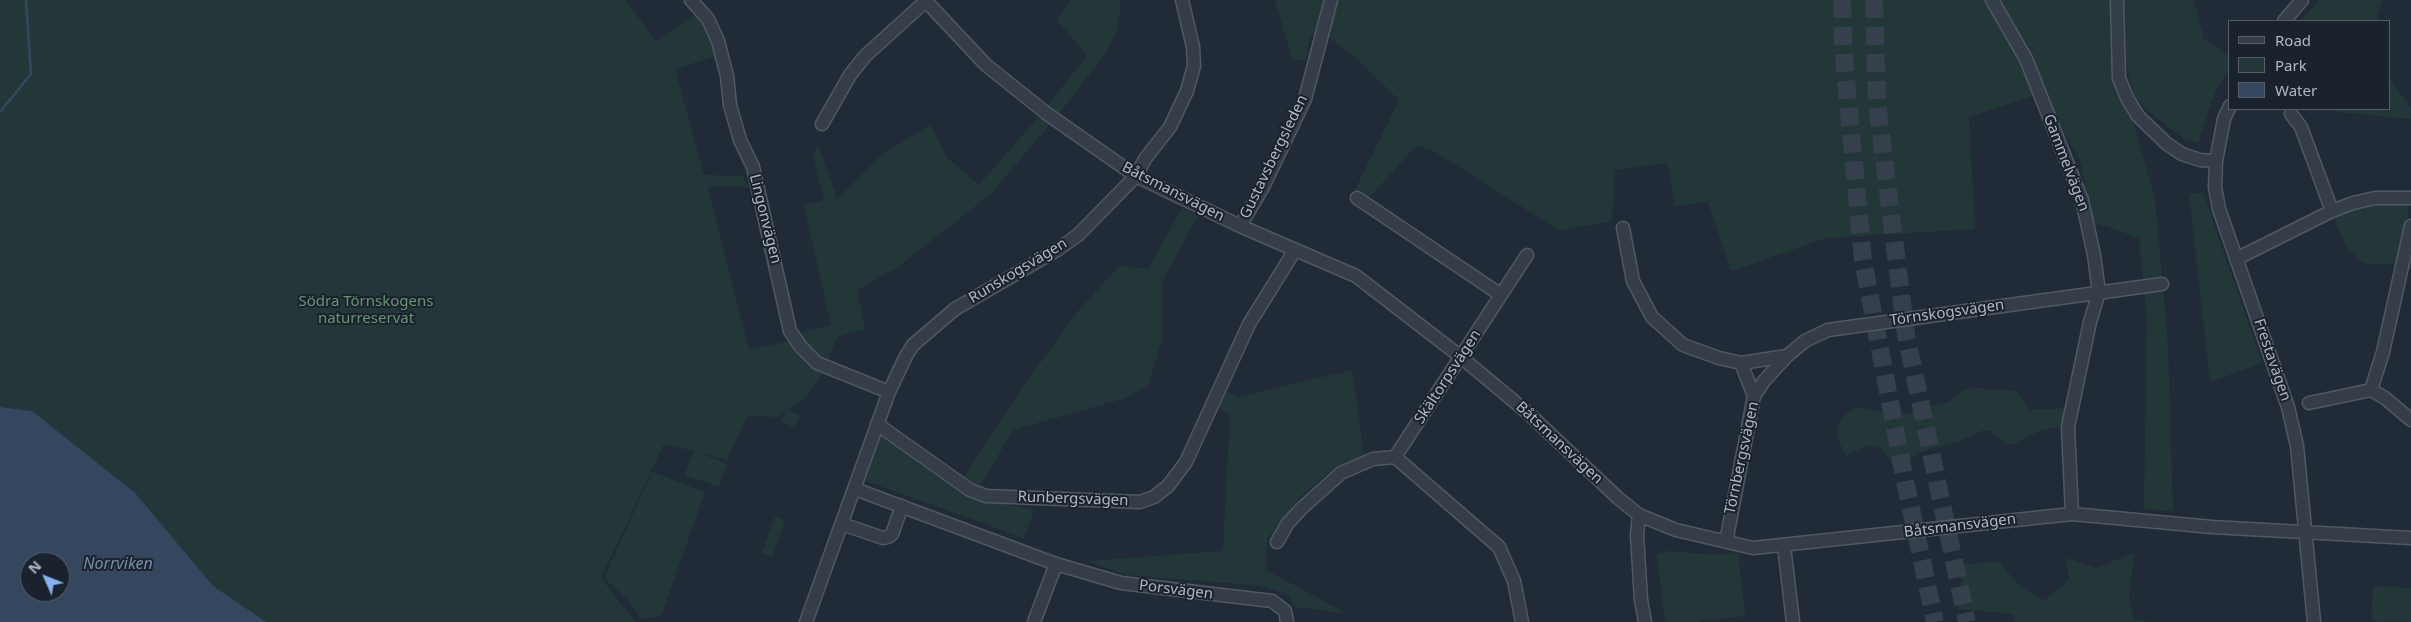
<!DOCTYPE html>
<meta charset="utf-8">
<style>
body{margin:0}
#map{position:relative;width:2411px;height:622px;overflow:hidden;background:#212b38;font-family:"Noto Sans",sans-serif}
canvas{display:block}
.legend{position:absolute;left:2228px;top:20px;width:162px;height:90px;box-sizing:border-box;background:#1a222d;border:1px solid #565e6a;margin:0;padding:6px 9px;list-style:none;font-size:15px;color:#b0b8c5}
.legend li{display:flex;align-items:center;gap:10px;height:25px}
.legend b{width:25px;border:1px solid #565e6a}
.north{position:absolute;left:20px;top:552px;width:50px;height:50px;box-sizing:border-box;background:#1a222d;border:1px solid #565e6a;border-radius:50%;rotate:314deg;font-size:14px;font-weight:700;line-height:20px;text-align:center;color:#b0b8c5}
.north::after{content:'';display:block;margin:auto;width:18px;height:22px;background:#85b1f5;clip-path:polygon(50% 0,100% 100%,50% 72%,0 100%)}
</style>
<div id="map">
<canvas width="2411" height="622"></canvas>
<ul class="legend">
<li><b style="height:6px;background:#353d49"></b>Road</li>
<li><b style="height:14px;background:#233739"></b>Park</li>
<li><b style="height:14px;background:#35475f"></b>Water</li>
</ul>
<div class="north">N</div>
</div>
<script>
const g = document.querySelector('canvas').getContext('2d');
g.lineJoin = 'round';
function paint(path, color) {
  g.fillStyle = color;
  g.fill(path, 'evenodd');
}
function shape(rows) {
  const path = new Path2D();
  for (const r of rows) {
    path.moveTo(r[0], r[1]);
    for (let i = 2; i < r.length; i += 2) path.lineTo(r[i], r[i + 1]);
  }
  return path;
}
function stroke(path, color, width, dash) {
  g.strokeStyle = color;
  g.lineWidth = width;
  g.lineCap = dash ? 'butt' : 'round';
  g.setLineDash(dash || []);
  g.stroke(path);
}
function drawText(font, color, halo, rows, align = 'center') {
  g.font = font + ' "Noto Sans",sans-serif';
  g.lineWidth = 4;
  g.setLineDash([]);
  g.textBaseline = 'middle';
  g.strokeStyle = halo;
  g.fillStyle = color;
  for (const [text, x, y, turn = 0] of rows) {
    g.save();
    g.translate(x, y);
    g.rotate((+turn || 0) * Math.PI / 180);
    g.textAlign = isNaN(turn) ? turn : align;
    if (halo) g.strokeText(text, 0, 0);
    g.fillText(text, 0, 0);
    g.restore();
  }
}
paint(shape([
 [0,0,626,0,656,42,698,13,719,55,675,69,704,175,742,176,749,187,708,187,749,350,789,341,803,361,822,374,807,397,788,410,800,415,794,427,781,422,786,411,777,417,747,416,727,460,697,452,727,464,719,487,685,475,694,451,664,444,601,578,635,622,210,622,0,466],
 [1071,0,1120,0,1120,12,1116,33,1105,54,1058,115,1046,107,1087,56,1057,20],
 [1275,0,2111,0,2111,61,2116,93,2132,119,2155,198,2168,346,2173,511,2144,509,2147,318,2139,238,2094,222,2081,163,2043,92,1969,117,1975,229,1827,238,1731,271,1708,202,1675,206,1668,163,1615,170,1612,221,1560,231,1434,151,1416,146,1367,200,1353,194,1399,100,1355,57,1330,38,1311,34,1305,61,1292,59],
 [2125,0,2194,0,2204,39,2230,57,2230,70,2221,81,2213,98,2198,143,2185,140,2147,110,2134,96,2126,61],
 [2319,0,2383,0,2377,14,2378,21,2301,21],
 [2390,80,2411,107,2411,119,2338,112,2336,109,2390,109],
 [1039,116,1050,124,992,193,898,267,857,290,865,329,837,337,827,362,813,351,799,333,831,325,804,205,824,200,813,154,818,144,837,199,881,155,930,125,947,157,979,185],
 [2203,192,2262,363,2210,382,2189,194],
 [2357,204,2405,204,2408,208,2408,217,2396,265,2363,263,2347,248,2332,214],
 [1182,208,1198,216,1163,280,1162,340,1148,385,1126,398,1013,430,979,488,964,477,1024,385,1079,310,1119,266,1148,269],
 [1352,370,1364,455,1329,472,1301,496,1267,539,1266,570,1348,614,1296,607,1288,595,1264,586,1127,575,1087,561,1223,551,1230,414,1215,406,1223,390,1239,397],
 [1976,388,2017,391,2030,410,2067,408,2062,426,2041,430,2013,444,2006,444,1991,431,1984,430,1960,441,1927,450,1911,458,1902,467,1895,467,1879,447,1868,445,1846,456,1837,438,1837,427,1843,416,1858,407,1887,413,1907,414,1949,402,1966,389],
 [881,429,973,498,1034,510,1024,538,866,481],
 [652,472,705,492,661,616,642,619,628,600,604,578],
 [775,517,785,521,772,557,762,553],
 [1667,551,1715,555,1738,552,1745,616,1697,622,1665,622,1657,555],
 [2134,553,2129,599,2134,619,2158,622,2015,622,2013,614,1958,609,1963,564,1999,562,2016,582,2045,601,2069,579,2066,558,2095,568],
 [2373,586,2411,588,2411,622,2371,621]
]), '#233739');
paint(shape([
 [0,407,32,411,135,493,213,586,266,622,0,622],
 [30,562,60,562,60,592,30,592]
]), '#35475f');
stroke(shape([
 [0,112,31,74,26,0]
]), '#35475f', 2.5);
stroke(shape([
 [1842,0,1843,47,1863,260,1904,476,1935,622],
 [1874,0,1877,103,1906,335,1967,622]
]), '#36404d', 18, [18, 9]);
const minor = shape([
 [691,0,708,19,718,41,727,76,730,105,740,140,753,167,790,331,801,347,817,363,889,392],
 [925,0,986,65,1046,113,1136,176,1240,226,1356,276,1461,357,1528,413,1618,498,1639,515,1676,530,1753,548,2072,514,2212,527,2411,538],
 [1992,0,2026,59,2082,200,2094,255,2099,292,2090,322,2068,427,2072,514],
 [2117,0,2119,78,2127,98,2138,116,2167,144,2182,154,2200,160,2216,161],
 [2284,21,2302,0],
 [2230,106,2224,119,2216,161,2215,187,2219,209,2288,407,2297,446,2314,622],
 [2291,114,2301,127,2332,211],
 [822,124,850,75,865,56,927,0],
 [1357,198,1501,295,1395,457],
 [1240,226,1263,187,1305,99,1331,0],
 [1623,228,1633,281,1652,317,1683,345,1719,358,1741,363,1787,356,1805,341,1828,330,2162,284],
 [2236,259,2332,211,2353,203,2375,198,2411,198],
 [1501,295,1527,255],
 [1741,363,1754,396],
 [2371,390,2383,352,2411,226],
 [2309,403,2371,390,2385,398,2411,420],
 [877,424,970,490,986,496,1140,502,1154,497,1168,486,1186,462,1249,324,1295,250],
 [855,489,1056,564,1121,583,1272,601,1285,611,1287,622],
 [1639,515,1637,535,1641,600,1645,622],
 [842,524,883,538,888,537,892,534,902,506],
 [1277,542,1288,523,1302,508,1341,473,1373,459,1395,457,1499,547,1514,581,1522,622],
 [1726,542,1754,396,1764,381,1787,356],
 [1784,546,1793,622],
 [806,622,889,392,906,356,913,345,955,309,1057,250,1078,235,1136,176,1145,159,1170,127,1187,91,1194,66,1193,47,1182,0],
 [1034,622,1056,564]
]);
stroke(minor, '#505863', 15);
stroke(minor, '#353d49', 12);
drawText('15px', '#b0b8c5', '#1a222d', [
 ["Gustavsbergsleden",1274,157,-64],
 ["Gammelvägen",2066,163,69],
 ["Båtsmansvägen",1173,192,27],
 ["Lingonvägen",765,219,76],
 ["Runskogsvägen",1018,271,-31],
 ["Törnskogsvägen",1947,313,-8],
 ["Frestavägen",2272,360,71],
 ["Skältorpsvägen",1448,377,-57],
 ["Båtsmansvägen",1559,443,43],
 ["Törnbergsvägen",1742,458,-78],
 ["Runbergsvägen",1073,499,2],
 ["Båtsmansvägen",1960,526,-7],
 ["Porsvägen",1176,590,7]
]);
drawText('15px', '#689572', '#1a222d', [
 ["Södra Törnskogens",366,302],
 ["naturreservat",366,319]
]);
drawText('italic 16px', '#788eac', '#1a222d', [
 ["Norrviken",118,564]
]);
</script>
